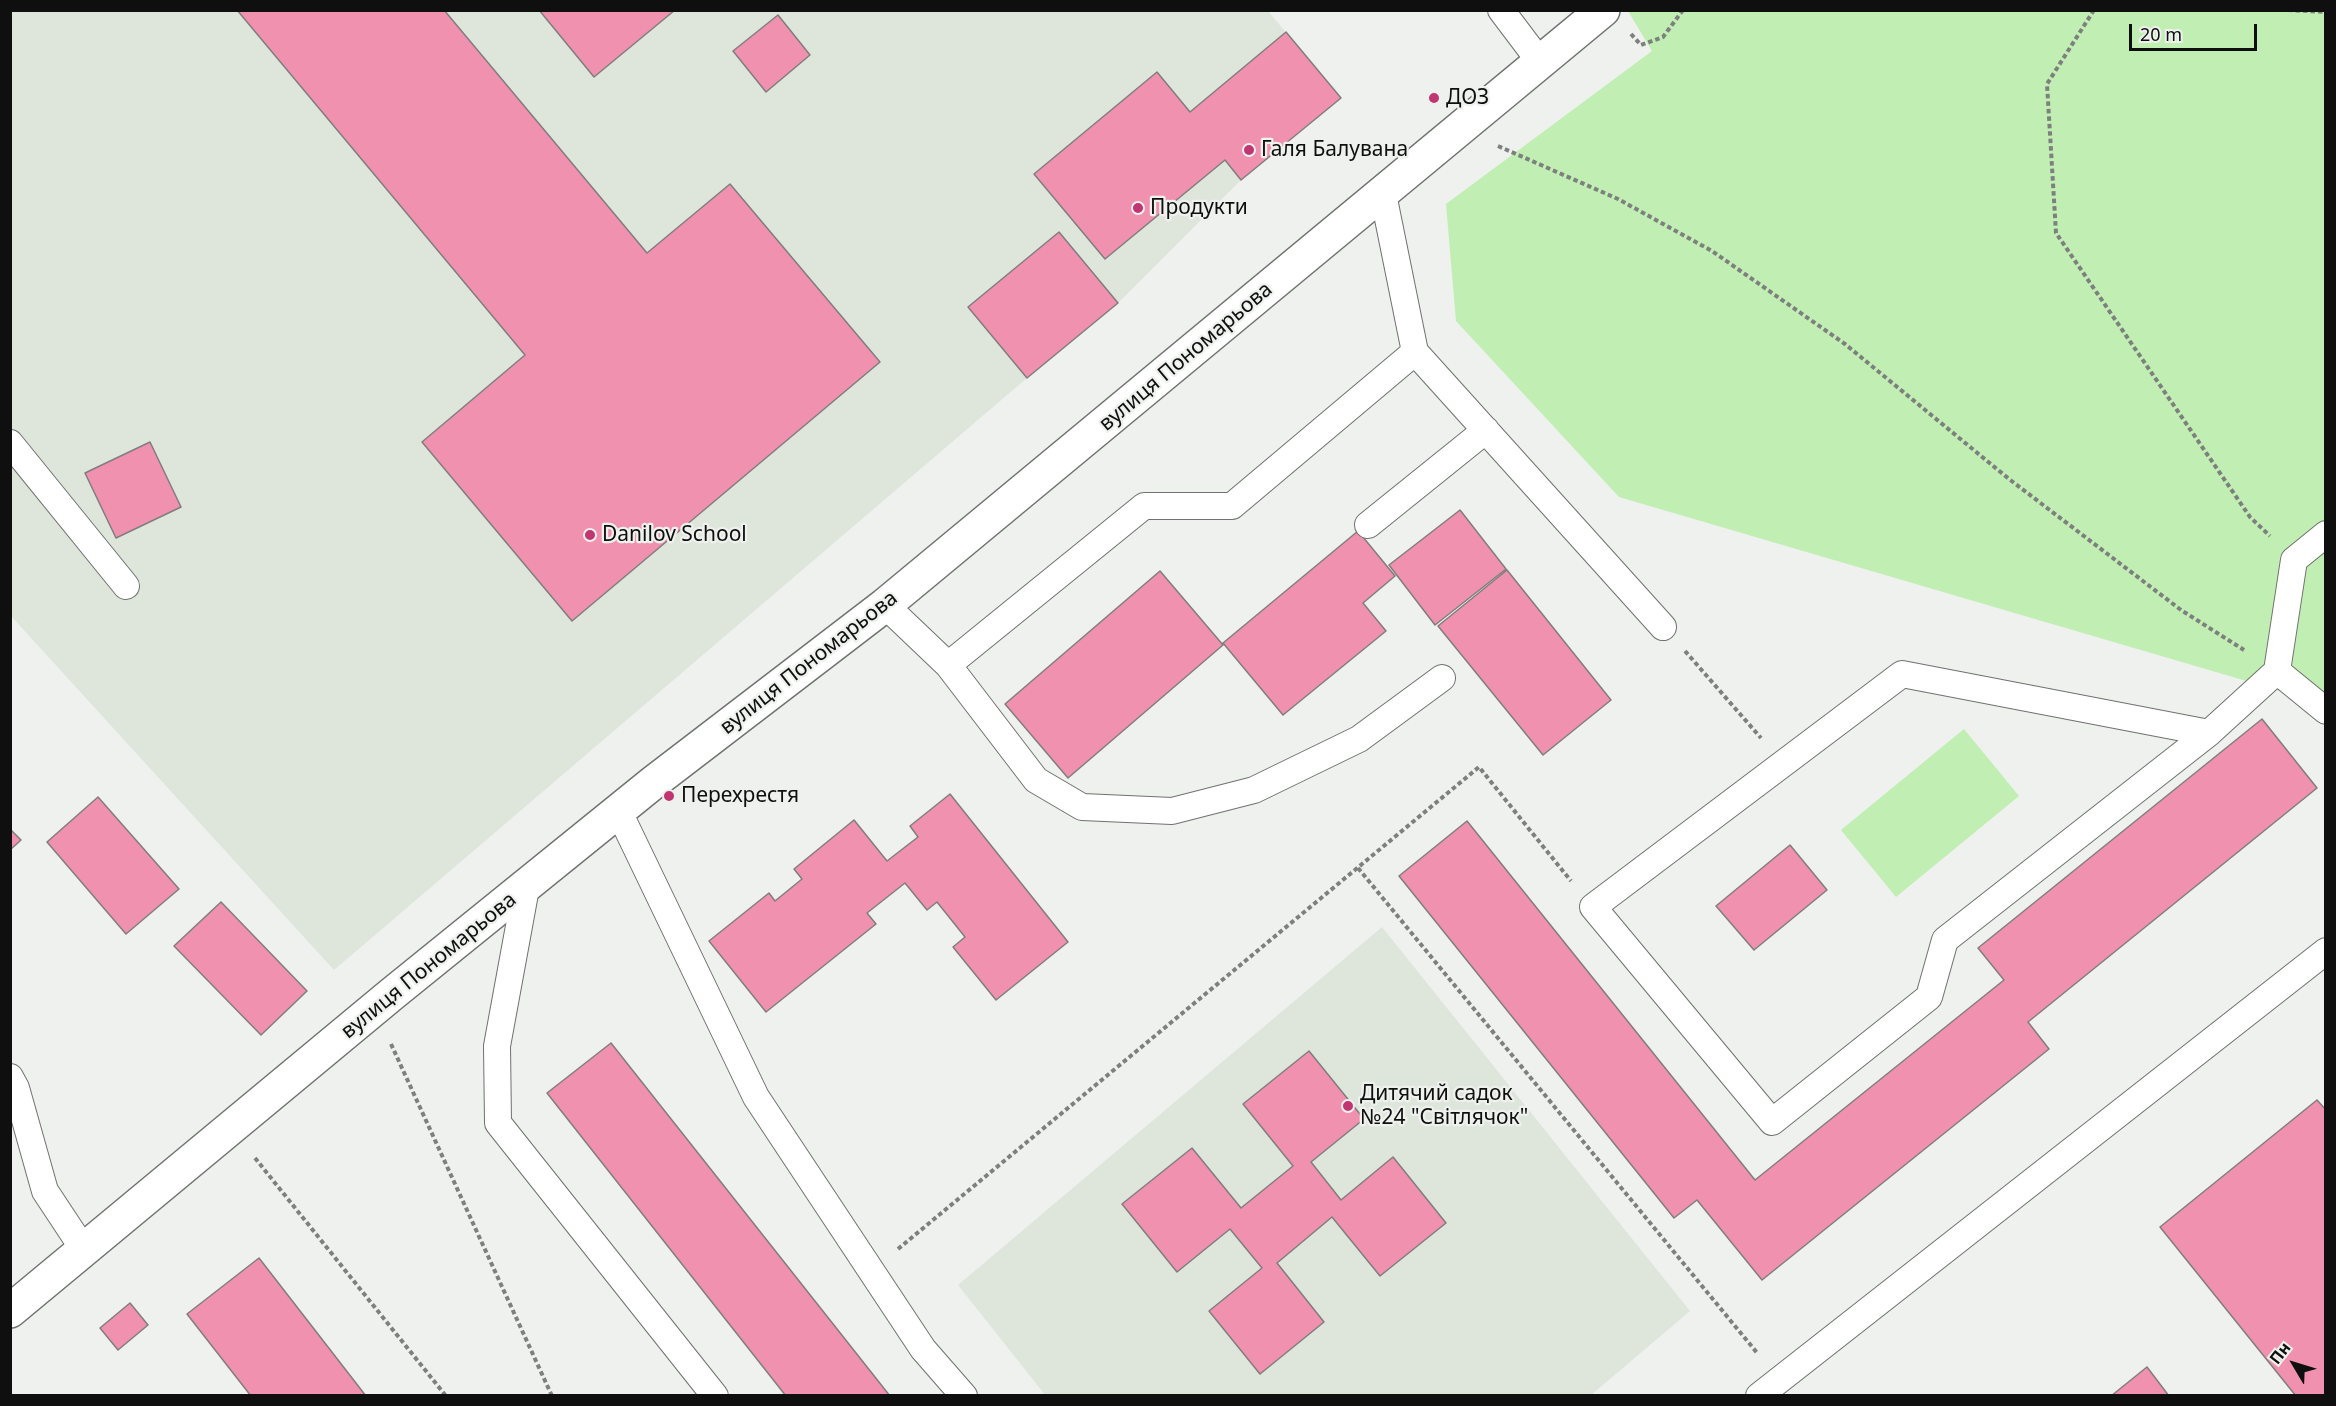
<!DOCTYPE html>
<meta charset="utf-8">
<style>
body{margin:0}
#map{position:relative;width:2336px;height:1406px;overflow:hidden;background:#eef1ed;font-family:"Noto Sans",sans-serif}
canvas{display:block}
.frame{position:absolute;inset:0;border:12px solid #0e0f0e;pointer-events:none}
.north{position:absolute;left:2264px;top:1334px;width:60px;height:60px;-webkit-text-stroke:4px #eef1ed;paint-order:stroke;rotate:308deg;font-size:16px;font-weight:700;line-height:24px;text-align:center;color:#0e0f0e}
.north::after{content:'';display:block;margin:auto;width:21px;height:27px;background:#0e0f0e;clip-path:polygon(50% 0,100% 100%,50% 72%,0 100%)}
.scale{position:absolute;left:2129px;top:24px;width:128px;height:27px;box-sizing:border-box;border:3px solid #0e0f0e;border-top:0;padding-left:8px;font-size:18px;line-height:21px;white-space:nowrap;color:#0e0f0e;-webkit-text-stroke:4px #eef1ed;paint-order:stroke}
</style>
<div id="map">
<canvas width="2336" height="1406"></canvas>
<div class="frame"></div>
<div class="north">Пн</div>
<div class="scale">20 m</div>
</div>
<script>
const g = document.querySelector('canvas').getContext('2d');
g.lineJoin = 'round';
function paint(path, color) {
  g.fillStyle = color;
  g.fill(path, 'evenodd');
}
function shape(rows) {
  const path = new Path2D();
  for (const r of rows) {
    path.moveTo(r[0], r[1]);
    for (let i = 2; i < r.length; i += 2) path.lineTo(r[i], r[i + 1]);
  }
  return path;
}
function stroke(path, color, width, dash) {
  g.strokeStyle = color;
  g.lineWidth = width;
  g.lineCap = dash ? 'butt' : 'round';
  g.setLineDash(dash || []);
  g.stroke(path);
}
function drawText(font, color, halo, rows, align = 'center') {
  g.font = font + ' "Noto Sans",sans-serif';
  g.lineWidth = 4.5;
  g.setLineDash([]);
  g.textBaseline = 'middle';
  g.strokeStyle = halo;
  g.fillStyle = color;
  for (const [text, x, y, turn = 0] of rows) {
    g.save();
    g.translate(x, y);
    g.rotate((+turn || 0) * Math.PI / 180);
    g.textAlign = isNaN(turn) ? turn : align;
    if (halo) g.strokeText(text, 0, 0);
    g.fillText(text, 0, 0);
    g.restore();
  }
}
paint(shape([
 [11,11,1268,11,1341,98,1241,180,1118,303,1027,378,334,970,11,616],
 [1382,927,1690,1311,1591,1395,1046,1396,958,1285]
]), '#dee6dc');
paint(shape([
 [1628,11,2325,11,2325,704,1619,497,1456,321,1446,204,1652,51],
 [1964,729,2019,796,1896,897,1841,830]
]), '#c0eeb3');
const building = shape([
 [237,10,444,10,647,253,730,184,880,362,572,621,422,442,525,355,237,10],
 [539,10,675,10,594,77,539,10],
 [778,15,810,55,766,92,733,51,778,15],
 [1286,32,1341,98,1241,180,1225,160,1105,259,1034,174,1157,72,1190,112,1286,32],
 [1059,232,1118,303,1027,378,968,307,1059,232],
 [150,442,181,507,116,538,85,473,150,442],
 [1460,510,1506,569,1435,625,1389,565,1460,510],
 [1358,531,1395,576,1363,603,1386,631,1283,715,1223,643,1358,531],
 [1507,570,1611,700,1543,755,1438,626,1507,570],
 [1160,571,1223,645,1068,778,1005,704,1160,571],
 [2262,719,2317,788,2028,1022,2049,1049,1762,1280,1697,1200,1674,1218,1399,876,1467,821,1755,1180,2004,980,1978,948,2262,719],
 [950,794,1068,942,996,1000,953,947,965,937,937,902,927,910,905,883,867,913,876,924,766,1012,709,941,769,893,775,901,802,879,794,869,854,820,887,861,918,837,910,826,950,794],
 [98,797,179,889,126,934,47,842,98,797],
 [10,829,21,840,10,850,10,829],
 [1790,845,1827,890,1754,950,1716,906,1790,845],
 [221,902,307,991,261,1035,174,946,221,902],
 [611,1043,890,1396,786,1396,547,1093,611,1043],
 [1309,1051,1364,1119,1311,1162,1341,1200,1393,1157,1446,1223,1380,1276,1332,1217,1277,1263,1324,1322,1260,1374,1209,1311,1262,1268,1230,1229,1177,1272,1122,1204,1192,1148,1241,1208,1293,1166,1243,1104,1309,1051],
 [2317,1100,2326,1110,2326,1396,2296,1396,2160,1227,2317,1100],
 [259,1258,366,1396,251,1396,187,1314,259,1258],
 [130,1303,148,1325,118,1350,100,1328,130,1303],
 [2147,1367,2169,1396,2111,1396,2147,1367]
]);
paint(building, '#f191b0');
stroke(building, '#817d7e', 1.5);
const service = shape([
 [1501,10,1541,63],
 [1383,194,1415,352,1663,627],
 [10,443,126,586],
 [1368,525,1486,430],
 [885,605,948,665,1144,506,1232,506,1415,352],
 [948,665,1036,780,1082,807,1172,811,1254,790,1359,739,1442,678],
 [2277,671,2294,560,2326,534],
 [2209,733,1902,674,1593,907,1772,1122,1929,997,1945,940,2209,733,2277,671,2326,711],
 [619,812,756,1097,923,1349,964,1396],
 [526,888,497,1046,498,1123,715,1396],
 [10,1077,16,1088,45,1191,84,1250],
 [1759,1396,2326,951]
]);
const tertiary = shape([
 [10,1311,392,994,654,782,885,605,1603,10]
]);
stroke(service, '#6f726f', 28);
stroke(tertiary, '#6f726f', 36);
stroke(shape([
 [2094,10,2047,84,2056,233,2250,517,2270,536],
 [2288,10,2326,12],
 [1631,34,1641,45,1663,37,1683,10],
 [1498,146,1618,199,1712,251,1845,344,2009,479,2181,610,2244,650],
 [1685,651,1761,738],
 [1358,868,1758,1354],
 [391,1044,552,1396],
 [255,1158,446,1396],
 [898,1249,1479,767,1571,881]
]), '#7e807e', 4, [4.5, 3]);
stroke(service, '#fff', 26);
stroke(tertiary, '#fff', 33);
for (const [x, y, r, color] of [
 [1434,98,6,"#c03670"],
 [1249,150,6,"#c03670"],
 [1138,208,6,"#c03670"],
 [590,535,6,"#c03670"],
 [669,796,6,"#c03670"],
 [1348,1106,6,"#c03670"]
]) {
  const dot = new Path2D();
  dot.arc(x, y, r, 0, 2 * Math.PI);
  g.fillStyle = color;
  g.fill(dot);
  stroke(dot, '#eef1ed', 2);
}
drawText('21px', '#0e0f0e', '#eef1ed', [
 ["ДОЗ",1446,98],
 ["Галя Балувана",1261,150],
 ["Продукти",1150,208],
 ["Danilov School",602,535],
 ["Перехрестя",681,796],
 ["Дитячий садок",1360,1094],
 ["№24 \"Світлячок\"",1360,1118]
], 'left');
drawText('21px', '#0e0f0e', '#eef1ed', [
 ["вулиця Пономарьова",1186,357,-40],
 ["вулиця Пономарьова",809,663,-38],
 ["вулиця Пономарьова",429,966,-39]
]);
</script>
